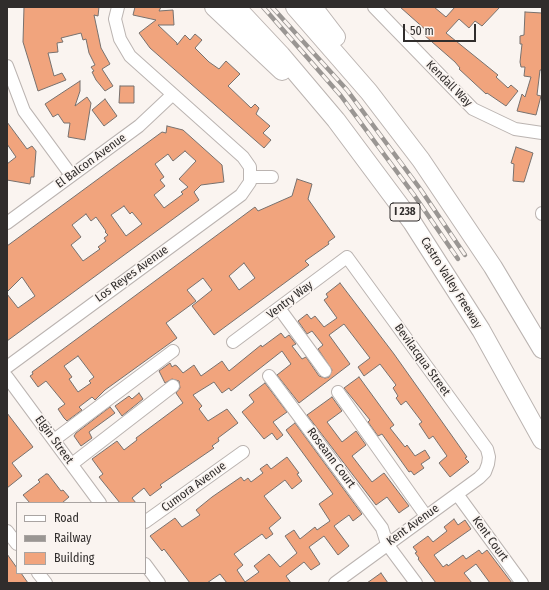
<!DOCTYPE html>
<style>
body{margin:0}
#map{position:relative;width:549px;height:590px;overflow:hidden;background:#faf4f0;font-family:"Fira Sans Condensed",sans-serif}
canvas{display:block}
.frame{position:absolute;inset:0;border:8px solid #302d2c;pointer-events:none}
.legend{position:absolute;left:16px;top:502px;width:130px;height:72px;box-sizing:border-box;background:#faf4f0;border:1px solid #a9a4a2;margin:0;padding:5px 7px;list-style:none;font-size:12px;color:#302d2c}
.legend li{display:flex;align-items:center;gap:8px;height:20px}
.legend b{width:20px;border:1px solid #a9a4a2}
.scale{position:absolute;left:403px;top:24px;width:73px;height:18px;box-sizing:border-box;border:2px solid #302d2c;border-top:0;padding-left:5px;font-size:12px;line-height:14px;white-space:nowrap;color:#302d2c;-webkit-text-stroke:3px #faf4f0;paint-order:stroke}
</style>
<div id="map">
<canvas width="549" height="590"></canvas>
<div class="frame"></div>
<ul class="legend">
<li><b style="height:5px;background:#fff"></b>Road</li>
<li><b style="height:5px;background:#9a9693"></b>Railway</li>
<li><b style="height:11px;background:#f1a47d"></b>Building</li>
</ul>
<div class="scale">50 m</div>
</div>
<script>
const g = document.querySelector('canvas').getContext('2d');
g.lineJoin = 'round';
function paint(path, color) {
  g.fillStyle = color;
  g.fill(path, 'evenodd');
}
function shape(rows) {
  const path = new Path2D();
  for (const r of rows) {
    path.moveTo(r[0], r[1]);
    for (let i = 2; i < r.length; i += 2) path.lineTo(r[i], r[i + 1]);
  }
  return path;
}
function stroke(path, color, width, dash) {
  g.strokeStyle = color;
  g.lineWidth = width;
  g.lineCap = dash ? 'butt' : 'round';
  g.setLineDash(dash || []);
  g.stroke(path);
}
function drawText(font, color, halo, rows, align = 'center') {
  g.font = font + ' "Fira Sans Condensed",sans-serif';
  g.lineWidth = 3.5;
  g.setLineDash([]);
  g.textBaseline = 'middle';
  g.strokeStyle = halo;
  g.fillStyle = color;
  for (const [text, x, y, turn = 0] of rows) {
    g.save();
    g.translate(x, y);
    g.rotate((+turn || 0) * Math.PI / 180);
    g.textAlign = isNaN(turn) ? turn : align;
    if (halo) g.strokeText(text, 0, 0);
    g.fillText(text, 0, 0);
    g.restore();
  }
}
const building = shape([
 [24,7,99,7,98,16,94,15,101,48,110,64,102,69,113,86,105,91,96,80,92,72,94,71,91,67,95,65,89,53,86,39,83,40,81,33,61,38,63,42,57,43,58,52,48,53,54,76,62,73,66,80,38,91,23,42,24,7],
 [135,7,161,7,159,11,173,10,174,25,158,25,177,43,177,45,185,35,190,40,195,34,202,40,195,48,209,62,219,69,226,61,240,74,228,86,251,108,255,104,259,108,256,114,270,126,263,133,271,140,264,148,150,48,139,33,156,20,133,15,135,7],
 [400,7,434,7,446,17,455,7,500,7,482,26,475,21,469,28,459,19,446,33,498,75,496,77,508,88,511,85,518,91,506,106,487,93,486,94,459,69,460,68,455,62,424,35,427,31,400,7],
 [525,12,542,13,542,70,540,70,537,95,541,96,536,115,517,111,522,94,525,97,531,77,524,76,525,67,521,67,520,62,522,44,520,44,520,36,524,35,525,12],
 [80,81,80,91,75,106,87,97,91,103,85,140,68,137,70,123,64,123,58,114,53,117,45,104,80,81],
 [120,86,134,86,134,103,119,103,120,86],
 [105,99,117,116,104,126,92,110,105,99],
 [7,122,27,149,32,146,36,151,34,177,31,177,30,184,7,180,7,164,16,157,7,144,7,122],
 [167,126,183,130,222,165,224,182,201,185,194,192,199,200,7,341,7,294,18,308,35,296,22,277,7,292,7,246,162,132,166,133,167,126],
 [185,151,196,161,179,179,188,187,181,192,183,194,164,208,154,195,165,186,160,180,164,177,155,164,168,154,173,161,185,151],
 [124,206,130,214,132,212,142,224,126,236,111,215,124,206],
 [86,214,91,221,96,217,106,231,105,232,108,235,104,238,106,241,98,247,100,249,83,261,71,245,81,237,72,225,86,214],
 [516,147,533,153,524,182,513,181,514,164,511,163,516,147],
 [297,179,312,184,308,199,335,237,328,242,329,244,305,261,309,265,214,335,192,306,212,290,203,278,187,290,196,301,166,323,177,338,105,390,95,400,92,397,79,407,82,410,67,421,64,418,58,409,65,404,46,381,38,387,30,376,33,374,32,372,255,207,258,211,292,196,297,179],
 [244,263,255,278,239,290,229,276,244,263],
 [78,356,94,377,89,381,91,383,78,392,69,379,72,377,64,366,78,356],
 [340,283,394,354,467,457,465,458,469,462,450,477,439,463,447,456,433,436,429,439,419,424,422,422,406,401,401,405,396,398,398,396,393,388,396,385,380,364,364,376,358,367,370,358,344,324,329,335,350,364,299,403,277,375,291,364,282,351,231,391,229,388,222,393,214,382,193,395,202,406,199,409,208,421,227,409,238,423,218,438,219,441,212,446,214,448,160,485,162,487,150,496,144,488,132,498,136,503,120,503,99,477,103,474,92,459,117,441,124,450,137,440,136,438,183,403,176,393,180,388,179,381,172,379,165,383,159,371,170,363,172,367,175,365,177,366,183,373,194,365,201,376,222,361,229,371,261,345,262,347,281,333,285,338,289,335,296,344,292,346,302,359,306,357,319,376,325,378,329,377,332,370,318,349,323,345,312,331,307,334,298,321,307,314,311,319,315,316,324,327,337,318,324,300,328,297,326,294,340,283],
 [359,377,394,425,390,428,405,447,407,445,415,456,425,450,430,458,421,464,424,468,414,475,411,471,409,472,382,434,378,436,368,422,370,420,344,388,359,377],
 [265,383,287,412,273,422,283,435,277,440,272,433,264,439,242,412,254,402,249,395,265,383],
 [139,393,143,399,122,416,115,406,129,396,132,399,139,393],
 [332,397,342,411,327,422,342,442,356,431,366,445,352,456,372,482,384,473,409,506,403,510,399,513,387,497,376,505,307,415,332,397],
 [110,407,115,413,89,432,92,438,81,446,74,436,76,433,110,407],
 [7,413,33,447,12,463,22,476,7,488,7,413],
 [295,423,362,514,353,521,349,515,334,526,349,546,338,555,324,536,309,547,320,564,311,570,304,562,286,576,291,583,227,583,220,574,207,583,190,583,164,549,162,551,150,536,175,518,182,527,200,515,196,510,212,497,241,477,244,481,248,478,251,482,263,473,260,469,267,464,271,469,287,457,299,473,297,474,302,481,292,489,285,480,264,496,281,518,269,528,273,534,266,539,262,534,234,554,243,565,237,570,245,582,259,572,254,566,269,554,280,567,297,553,285,536,294,530,300,539,315,527,317,530,330,521,319,504,333,494,286,430,295,423],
 [46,474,48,474,61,491,63,490,69,497,62,503,30,503,23,495,40,482,38,480,46,474],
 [454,519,458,525,465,520,471,529,434,555,443,567,447,564,448,566,463,555,466,559,479,550,482,554,487,550,512,583,490,583,476,564,464,573,472,583,436,583,418,559,419,558,415,553,417,552,413,547,428,536,433,542,447,531,444,527,454,519],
 [7,554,17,568,17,573,21,573,28,583,7,583,7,554],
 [381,573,388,583,367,583,381,573]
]);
paint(building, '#f1a47d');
stroke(building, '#77716e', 1);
const minor = shape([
 [374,7,473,109,515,129,542,133],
 [7,66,24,111,71,175],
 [251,177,272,177],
 [542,214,542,213],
 [7,223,139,126,172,95],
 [279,308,325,371],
 [233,342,347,257,487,449,489,457,488,464,485,472,479,478,335,583],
 [7,367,241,195,250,182,250,167,243,157,130,56,120,39,115,19,118,7],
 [269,376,382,528,387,544,416,583],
 [7,377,100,503],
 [338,392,426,516],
 [54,440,173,351],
 [72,464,173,386],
 [457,494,522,583],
 [145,522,243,452],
 [7,531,17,544],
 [145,564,159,583],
 [38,573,46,583]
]);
const highway = shape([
 [214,7,282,71],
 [236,7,281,55,336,120,412,222,481,330,542,440],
 [295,7,369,92,421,160,493,267,542,349],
 [313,7,336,37]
]);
stroke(minor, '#bbb4b1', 14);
stroke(highway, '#bbb4b1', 20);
stroke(minor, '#fff', 12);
stroke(highway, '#fff', 18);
const rail = shape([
 [263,7,341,96,414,195,458,259],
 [272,7,347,90,421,190,465,255]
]);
stroke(rail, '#9a9693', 4.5);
stroke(rail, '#faf4f0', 3, [9]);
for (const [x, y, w] of [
 [405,212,30]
]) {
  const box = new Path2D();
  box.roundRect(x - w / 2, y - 9, w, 18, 3);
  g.fillStyle = '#faf4f0';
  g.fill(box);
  stroke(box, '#302d2c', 1);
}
drawText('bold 11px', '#302d2c', null, [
 ["I 238",405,212]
]);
drawText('12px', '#302d2c', '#faf4f0', [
 ["Kendall Way",449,84,45],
 ["El Balcon Avenue",91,161,-36],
 ["Los Reyes Avenue",132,274,-36],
 ["Castro Valley Freeway",451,283,58],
 ["Ventry Way",290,300,-37],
 ["Bevilacqua Street",422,360,54],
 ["Elgin Street",54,440,54],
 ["Roseann Court",331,458,53],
 ["Cumora Avenue",194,487,-36],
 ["Kent Avenue",413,525,-36],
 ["Kent Court",490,539,54]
]);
</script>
